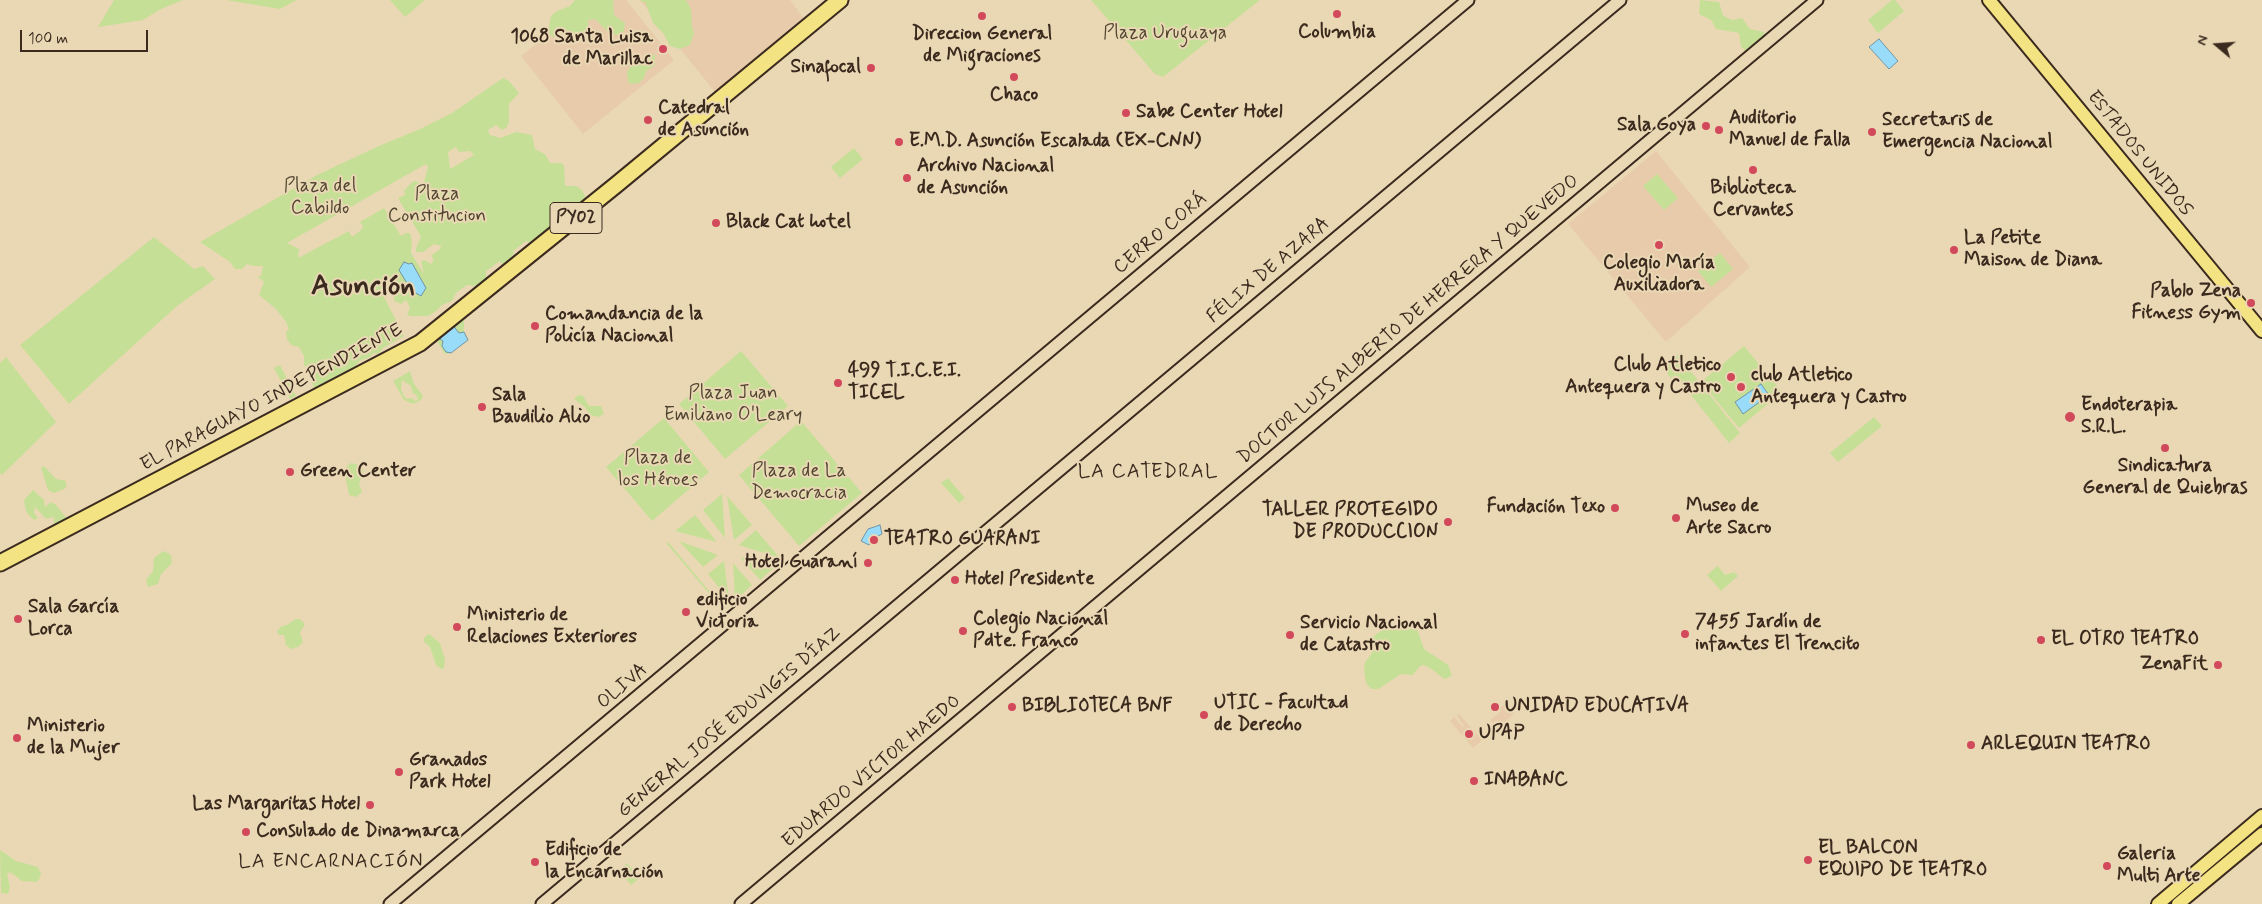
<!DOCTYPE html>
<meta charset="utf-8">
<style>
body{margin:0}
#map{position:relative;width:2262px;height:904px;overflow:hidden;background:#ead8b5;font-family:Mynerve,sans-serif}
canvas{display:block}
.north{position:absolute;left:2192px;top:20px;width:50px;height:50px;-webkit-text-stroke:4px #ead8b5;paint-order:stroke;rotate:288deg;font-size:14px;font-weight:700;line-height:20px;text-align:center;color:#3b2a1e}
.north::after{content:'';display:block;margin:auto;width:18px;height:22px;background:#3b2a1e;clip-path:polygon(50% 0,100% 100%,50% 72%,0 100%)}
.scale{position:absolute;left:20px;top:30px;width:128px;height:22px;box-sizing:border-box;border:2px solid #3b2a1e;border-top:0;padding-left:6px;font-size:15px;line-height:18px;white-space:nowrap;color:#3b2a1e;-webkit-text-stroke:4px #ead8b5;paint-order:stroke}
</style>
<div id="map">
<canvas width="2262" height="904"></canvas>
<div class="north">N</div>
<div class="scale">100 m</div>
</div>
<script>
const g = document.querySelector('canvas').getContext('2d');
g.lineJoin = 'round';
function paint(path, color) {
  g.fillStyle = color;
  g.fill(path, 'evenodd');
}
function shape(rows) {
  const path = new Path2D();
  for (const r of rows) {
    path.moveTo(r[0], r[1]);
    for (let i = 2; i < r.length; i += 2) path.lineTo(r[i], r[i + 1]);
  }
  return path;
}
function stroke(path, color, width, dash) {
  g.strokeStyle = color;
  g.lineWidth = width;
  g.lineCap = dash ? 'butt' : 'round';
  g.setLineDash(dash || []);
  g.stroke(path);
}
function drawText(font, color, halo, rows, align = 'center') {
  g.font = font + ' Mynerve,sans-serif';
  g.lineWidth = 4;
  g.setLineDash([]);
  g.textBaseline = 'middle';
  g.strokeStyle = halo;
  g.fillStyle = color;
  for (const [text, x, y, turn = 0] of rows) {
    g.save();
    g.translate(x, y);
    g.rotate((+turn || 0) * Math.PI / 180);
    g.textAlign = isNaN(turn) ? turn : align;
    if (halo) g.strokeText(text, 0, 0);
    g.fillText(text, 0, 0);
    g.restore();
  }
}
paint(shape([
 [590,0,626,0,674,60,583,134,521,56],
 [640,0,790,0,805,20,716,93],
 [1656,151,1750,267,1666,342,1568,224],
 [1507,702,1514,711,1514,714,1497,728,1490,720,1501,711,1499,709],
 [1459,714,1482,740,1473,748,1450,721,1454,717,1463,727,1464,726,1457,716]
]), '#e7cbaa');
paint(shape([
 [114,0,183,0,161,9,143,20,98,27],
 [226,0,297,0,280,9],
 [390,0,425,0,405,17],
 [575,0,613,0,614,15,625,23,624,31,617,35,610,34,595,19,588,20,588,27,584,40,577,42,565,36,552,37,548,31,551,16,557,11,570,6],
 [638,0,686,0,691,9,692,27,694,33,690,45,680,49,670,46,663,33,653,23,645,2],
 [1091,0,1260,0,1163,77,1155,74],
 [1700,0,1719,2,1723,15,1726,17,1732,20,1742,18,1750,29,1764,32,1766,38,1749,53,1746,51,1741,47,1739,33,1716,29,1711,20,1699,14],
 [1892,0,1895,0,1904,11,1878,33,1868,20],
 [648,54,655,55,655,65,646,71,644,78,639,83,631,84,628,82,627,72,631,66,639,65],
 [503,78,509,81,519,93,509,104,509,123,506,128,502,130,496,125,488,130,490,135,500,138,516,132,532,135,535,149,545,154,550,163,561,163,564,165,565,186,576,186,582,190,585,196,582,206,552,228,549,228,543,240,535,245,526,241,513,251,514,253,508,262,502,264,500,261,486,271,486,279,481,284,474,286,467,285,456,293,452,301,442,305,435,312,428,316,410,316,407,314,410,308,406,300,401,304,394,301,394,294,392,295,393,291,389,283,382,293,404,336,383,348,378,354,373,353,370,357,359,361,354,370,322,387,314,388,312,383,314,376,304,365,304,356,299,347,291,345,287,339,286,332,289,329,286,322,276,309,259,295,264,282,257,276,261,276,263,266,253,266,247,264,242,269,235,269,230,262,200,242,317,175,379,146,420,129,452,113],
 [456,147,459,152,470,151,474,155,450,169,448,152],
 [426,164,428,167,424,182,422,184,415,181,412,182,404,191,405,195,398,198,406,212,406,218,412,221,421,237,416,248,416,252,423,252,434,244,441,246,440,249,431,256,434,259,431,264,425,260,421,261,424,274,411,253,412,240,410,233,405,233,401,236,384,208,360,222,363,226,361,230,352,237,349,231,298,258,299,249,287,243],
 [854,148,863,159,840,178,831,167],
 [1657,174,1678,198,1664,210,1643,186],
 [154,237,194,269,203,266,215,279,177,306,69,404,20,345],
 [1720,253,1733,269,1711,287,1698,271],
 [464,316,464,335,450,353,445,354,438,343,438,337],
 [1744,346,1782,392,1739,428,1701,382],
 [741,351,788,406,725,459,679,404],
 [1678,355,1740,433,1729,443,1675,375,1671,378,1662,368],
 [6,357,56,422,2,475,0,473,0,363],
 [280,365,296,396,290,399,274,368],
 [410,371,414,384,423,396,421,400,413,404,404,400,393,381],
 [402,380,411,386,413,394,416,394,418,399,415,401,412,398,407,399,404,396,401,389],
 [578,395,583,396,589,406,601,406,604,414,598,417,590,415,585,407,574,399],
 [1874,417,1882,426,1838,462,1830,453],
 [664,418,709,472,652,521,606,467],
 [801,421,862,493,799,546,739,475],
 [351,463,360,465,364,471,359,483,362,492,356,497,349,495,345,474,347,466],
 [44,466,56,479,66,481,66,488,54,493,48,490,41,468],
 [948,478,965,498,959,503,941,483],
 [33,490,44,500,45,507,51,502,56,505,69,521,48,533,46,530,54,524,54,517,46,519,35,507,34,513,38,518,34,520,27,513,25,507,24,500],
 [722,494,725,538,703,510],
 [727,496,752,525,734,540],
 [695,515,717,542,675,531],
 [756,530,780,558,739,545],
 [679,541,718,555,703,567],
 [668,542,725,610,724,611,667,544],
 [163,551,171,555,172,563,161,574,158,584,148,587,146,580,153,571,154,558],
 [740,557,778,564,760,580],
 [724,561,729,600,708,574],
 [1722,562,1718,566,1725,575,1734,572,1738,576,1721,591,1707,575],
 [733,563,752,585,735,601],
 [296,619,300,619,305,624,300,633,303,642,298,647,291,649,286,645,284,635,279,635,277,631,282,626,287,625],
 [1396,627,1407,630,1414,628,1417,629,1424,649,1448,665,1452,675,1446,679,1443,678,1430,668,1423,665,1420,666,1413,675,1401,674,1378,689,1371,689,1366,683,1364,669,1365,662,1372,653,1370,639,1382,630],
 [429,634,440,643,445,660,444,668,441,669,436,665,430,647,424,642,424,638],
 [0,850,16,861,38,867,41,874,39,880,36,882,22,881,10,872,7,874,10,887,8,894,1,893],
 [627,863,640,878,631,885,619,871]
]), '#c6df96');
const water = shape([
 [1879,39,1898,61,1889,69,1869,47,1879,39],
 [404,262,409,264,412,263,426,288,421,296,416,293,414,295,399,270,404,262],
 [452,324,459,333,464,332,468,340,451,353,446,352,442,346,443,341,438,338,452,324],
 [1761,384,1769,395,1743,414,1735,402,1761,384],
 [880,525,882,534,874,538,869,545,861,541,868,529,880,525]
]);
paint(water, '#98dcfa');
stroke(water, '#7395a2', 1);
const secondary = shape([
 [390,904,1468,0],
 [542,904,1620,0],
 [741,904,1817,0]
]);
const primary = shape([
 [1989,0,2262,331],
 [2158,904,2262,816],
 [2178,904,2262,834]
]);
const highway = shape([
 [0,563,420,343,616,185,840,0]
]);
stroke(secondary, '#3b2a1e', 15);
stroke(primary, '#3b2a1e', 16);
stroke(highway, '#3b2a1e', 19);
stroke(secondary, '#ead8b5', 11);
stroke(primary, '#f4e382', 12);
stroke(highway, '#f4e382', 15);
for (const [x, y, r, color] of [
 [1337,14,5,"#d1495b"],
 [982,16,5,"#d1495b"],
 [663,49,5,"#d1495b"],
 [871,68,5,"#d1495b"],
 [1014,77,5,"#d1495b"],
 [1126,113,5,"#d1495b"],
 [648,120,5,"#d1495b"],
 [1706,126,5,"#d1495b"],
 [1719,130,5,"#d1495b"],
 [1872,132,5,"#d1495b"],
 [899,142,5,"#d1495b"],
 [1753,170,5,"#d1495b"],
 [907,178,5,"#d1495b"],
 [716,223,5,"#d1495b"],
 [1659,245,5,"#d1495b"],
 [1954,250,5,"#d1495b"],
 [2251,303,5,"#d1495b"],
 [535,326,5,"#d1495b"],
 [1731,377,5,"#d1495b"],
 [838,383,5,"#d1495b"],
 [1741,387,5,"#d1495b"],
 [482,407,5,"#d1495b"],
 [2070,417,6,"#d1495b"],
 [2165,448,5,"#d1495b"],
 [290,472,5,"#d1495b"],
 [1615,508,5,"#d1495b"],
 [1676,518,5,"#d1495b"],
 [1448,522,5,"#d1495b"],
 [874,540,5,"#d1495b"],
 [868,563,5,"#d1495b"],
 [955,580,5,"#d1495b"],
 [686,612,5,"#d1495b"],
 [18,619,5,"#d1495b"],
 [457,627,5,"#d1495b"],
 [963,631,5,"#d1495b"],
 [1685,634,5,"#d1495b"],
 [1290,635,5,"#d1495b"],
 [2041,640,5,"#d1495b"],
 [2218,665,5,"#d1495b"],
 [1012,707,5,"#d1495b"],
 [1495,707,5,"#d1495b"],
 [1204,715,5,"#d1495b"],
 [1469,734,5,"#d1495b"],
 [17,738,5,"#d1495b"],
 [1971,745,5,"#d1495b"],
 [399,772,5,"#d1495b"],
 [1474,781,5,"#d1495b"],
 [370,805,5,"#d1495b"],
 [246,832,5,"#d1495b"],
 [1808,860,5,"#d1495b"],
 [535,862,5,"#d1495b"],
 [2107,866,5,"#d1495b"]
]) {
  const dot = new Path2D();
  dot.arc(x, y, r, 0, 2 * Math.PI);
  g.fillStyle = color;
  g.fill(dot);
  stroke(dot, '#ead8b5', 2);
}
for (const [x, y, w] of [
 [576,218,52]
]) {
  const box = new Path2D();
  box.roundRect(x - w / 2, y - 15.5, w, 31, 4);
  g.fillStyle = '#ead8b5';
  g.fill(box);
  stroke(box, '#3b2a1e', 1);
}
drawText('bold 18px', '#3b2a1e', null, [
 ["PY02",576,218]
]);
drawText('bold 19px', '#3b2a1e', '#ead8b5', [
 ["Columbia",1337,33,"center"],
 ["Direccion General",982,35,"center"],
 ["de Migraciones",982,57,"center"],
 ["1068 Santa Luisa",653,38,"right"],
 ["de Marillac",653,60,"right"],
 ["Sinafocal",861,68,"right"],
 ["Chaco",1014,96,"center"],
 ["Catedral",658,109],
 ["de Asunción",658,131],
 ["Sabe Center Hotel",1136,113],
 ["Auditorio",1729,119],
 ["Manuel de Falla",1729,141],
 ["Secretaris de",1882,121],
 ["Emergencia Nacional",1882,143],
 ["Sala Goya",1696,126,"right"],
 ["E.M.D. Asunción Escalada (EX-CNN)",909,142],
 ["Archivo Nacional",917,167],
 ["de Asunción",917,189],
 ["Biblioteca",1753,189,"center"],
 ["Cervantes",1753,211,"center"],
 ["Black Cat hotel",726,223],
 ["La Petite",1964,239],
 ["Maison de Diana",1964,261],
 ["Colegio María",1659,264,"center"],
 ["Auxiliadora",1659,286,"center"],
 ["Pablo Zena",2241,292,"right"],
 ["Fitness Gym",2241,314,"right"],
 ["Comandancia de la",545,315],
 ["Policía Nacional",545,337],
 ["Club Atletico",1721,366,"right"],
 ["Antequera y Castro",1721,388,"right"],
 ["499 T.I.C.E.I.",848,372],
 ["TICEL",848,394],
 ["club Atletico",1751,376],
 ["Antequera y Castro",1751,398],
 ["Sala",492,396],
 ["Baudilio Alio",492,418],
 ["Endoterapia",2081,406],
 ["S.R.L.",2081,428],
 ["Sindicatura",2165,467,"center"],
 ["General de Quiebras",2165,489,"center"],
 ["Green Center",300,472],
 ["Museo de",1686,507],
 ["Arte Sacro",1686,529],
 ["Fundación Texo",1605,508,"right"],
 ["TALLER PROTEGIDO",1438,511,"right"],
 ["DE PRODUCCION",1438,533,"right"],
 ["TEATRO GUARANI",884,540],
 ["Hotel Guaraní",858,563,"right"],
 ["Hotel Presidente",965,580],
 ["edificio",696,601],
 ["Victoria",696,623],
 ["Sala García",28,608],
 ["Lorca",28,630],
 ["Ministerio de",467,616],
 ["Relaciones Exteriores",467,638],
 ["Colegio Nacional",973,620],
 ["Pdte. Franco",973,642],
 ["7455 Jardín de",1695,623],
 ["infantes El Trencito",1695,645],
 ["Servicio Nacional",1300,624],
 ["de Catastro",1300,646],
 ["EL OTRO TEATRO",2051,640],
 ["ZenaFit",2208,665,"right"],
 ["UTIC - Facultad",1214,704],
 ["de Derecho",1214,726],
 ["BIBLIOTECA BNF",1022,707],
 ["UNIDAD EDUCATIVA",1505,707],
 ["Ministerio",27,727],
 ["de la Mujer",27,749],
 ["UPAP",1479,734],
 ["ARLEQUIN TEATRO",1981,745],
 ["Granados",409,761],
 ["Park Hotel",409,783],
 ["INABANC",1484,781],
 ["Las Margaritas Hotel",360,805,"right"],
 ["Consulado de Dinamarca",256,832],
 ["EL BALCON",1818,849],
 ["EQUIPO DE TEATRO",1818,871],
 ["Edificio de",545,851],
 ["la Encarnación",545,873],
 ["Galeria",2117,855],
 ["Multi Arte",2117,877]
], 'left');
drawText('19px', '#504530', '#ead8b5', [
 ["Plaza Uruguaya",1165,34],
 ["Plaza del",320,187],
 ["Cabildo",320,209],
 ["Plaza",437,195],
 ["Constitucion",437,217],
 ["Plaza Juan",733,394],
 ["Emiliano O'Leary",733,416],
 ["Plaza de",658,459],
 ["los Héroes",658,481],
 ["Plaza de La",799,472],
 ["Democracia",799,494]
]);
drawText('19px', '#3b2a1e', '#ead8b5', [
 ["ESTADOS UNIDOS",2139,154,51],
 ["CERRO CORÁ",1161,234,-40],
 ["FÉLIX DE AZARA",1269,271,-40],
 ["DOCTOR LUIS ALBERTO DE HERRERA Y QUEVEDO",1409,320,-40],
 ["EL PARAGUAYO INDEPENDIENTE",272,398,-28],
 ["OLIVA",623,687,-40],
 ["GENERAL JOSÉ EDUVIGIS DÍAZ",730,723,-40],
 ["EDUARDO VICTOR HAEDO",872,772,-40]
]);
g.letterSpacing = '1px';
drawText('20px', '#3b2a1e', '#ead8b5', [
 ["LA CATEDRAL",1148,473],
 ["LA ENCARNACIÓN",331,863]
]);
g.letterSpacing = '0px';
drawText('bold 29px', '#3b2a1e', '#ead8b5', [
 ["Asunción",363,288]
]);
</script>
